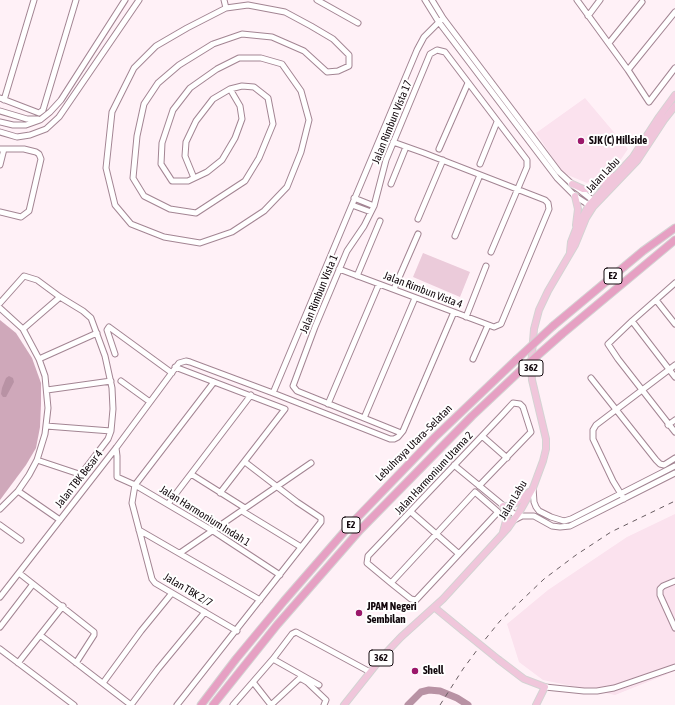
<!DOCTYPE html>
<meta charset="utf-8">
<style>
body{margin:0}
canvas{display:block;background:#fff1f7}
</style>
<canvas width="675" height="705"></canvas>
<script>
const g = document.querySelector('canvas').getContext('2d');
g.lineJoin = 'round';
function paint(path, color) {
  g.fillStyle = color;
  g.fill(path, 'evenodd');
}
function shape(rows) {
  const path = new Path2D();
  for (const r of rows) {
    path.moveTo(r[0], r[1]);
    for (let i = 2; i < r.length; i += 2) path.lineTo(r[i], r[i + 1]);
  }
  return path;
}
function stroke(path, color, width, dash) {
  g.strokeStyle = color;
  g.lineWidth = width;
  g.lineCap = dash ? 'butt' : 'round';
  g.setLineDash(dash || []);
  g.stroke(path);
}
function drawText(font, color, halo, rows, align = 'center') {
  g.font = font + ' "Asap Condensed",sans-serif';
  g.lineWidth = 4;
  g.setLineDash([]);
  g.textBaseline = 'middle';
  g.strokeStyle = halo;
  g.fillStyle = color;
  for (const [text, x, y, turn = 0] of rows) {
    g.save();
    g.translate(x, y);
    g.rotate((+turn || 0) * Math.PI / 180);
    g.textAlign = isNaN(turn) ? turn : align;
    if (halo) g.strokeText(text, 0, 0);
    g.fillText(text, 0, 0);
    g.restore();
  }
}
paint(shape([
 [585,98,628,149,617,165,587,183,563,173,536,133],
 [675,514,675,671,615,695,543,680,519,662,507,624,548,590,627,537]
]), '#fbe2ee');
paint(shape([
 [423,253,470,272,460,297,413,277]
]), '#ebcbda');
paint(shape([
 [0,320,16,333,32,358,41,383,41,404,40,427,36,448,26,465,0,500]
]), '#cfa8ba');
paint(shape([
 [9,376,13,378,14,382,6,397,3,397,1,394,2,388,6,378]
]), '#b892a4');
stroke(shape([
 [408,705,421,692,429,690,440,691,457,698,468,705]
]), '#b892a4', 7);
const minor = shape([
 [317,0,358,23],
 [425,0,438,21,557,178,575,196,592,207],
 [432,0,443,18,559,172,572,184,595,202],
 [577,0,628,70,675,12],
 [226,8,187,28,156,46,134,68,112,112,106,168,115,205,131,224,164,237,200,243,232,232,264,211,287,187,301,152,309,120,301,91,282,64,261,58,239,58,217,69,190,88,173,110,162,143,161,164,172,181,188,181,207,172,222,160,235,138,242,119,240,106,230,89],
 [588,16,600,0],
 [609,43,642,2],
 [628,70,649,102,675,68],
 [0,98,39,113,43,110,76,0],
 [4,100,34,0],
 [0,111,27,119,38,119],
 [0,122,13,125,26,125,40,120,50,112,61,100,125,0],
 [0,132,17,137,30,135,46,129,59,117,139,0],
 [0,149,24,149,36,152,39,154,41,159,29,211,21,217,0,212],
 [439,149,468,83],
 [480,164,497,122],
 [0,165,4,149],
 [194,178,185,156,186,142,196,121,213,99,230,89,242,86,254,87,268,98,273,124,259,158,245,181,196,213,170,209,144,196,133,178,137,136,144,104,158,83,179,65,213,44,242,34,272,37,304,51,327,72,338,71,349,66,349,55,333,39,311,26,285,12,248,5,226,8,224,0],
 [391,184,406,147],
 [354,198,374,206],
 [352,205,371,212],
 [418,219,443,160],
 [455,236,480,175],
 [339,269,494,327,501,324,549,209,548,203,545,200,424,153,393,142],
 [357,276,380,221],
 [675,283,632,321,608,344,618,359,675,432],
 [394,289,418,234],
 [656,300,675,324],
 [0,303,24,276,37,280,60,297,83,311,91,318,105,356,112,388,113,409,111,431,108,439,82,473,79,474,37,460],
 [0,308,23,329,39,359,45,376,48,408,45,434,37,460,29,475,18,491,0,509],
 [466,317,486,266],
 [632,321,675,377],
 [23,329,60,297],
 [115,354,107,330,109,327,172,373],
 [39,359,97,333],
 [473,359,488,325],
 [175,367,285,409,220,493],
 [591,378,656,460,660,464,664,465,675,458],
 [121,381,150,402],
 [214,382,135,485,132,503,152,579,155,583,237,631],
 [47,390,111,381],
 [273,393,390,439,394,439,398,437,403,431,454,312],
 [328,404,379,284],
 [364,418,415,298],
 [668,425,675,420],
 [46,426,111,431],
 [401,433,297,391,293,386,315,327,347,251,364,226,374,206,386,160,430,54,437,50,445,52,527,160,527,167,491,252],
 [482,436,507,458],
 [116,448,117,456,117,477,135,485,213,531,280,575],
 [454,465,505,507,517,516],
 [191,474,245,508],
 [533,488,534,502,536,507,539,511,551,517,564,521,571,519,675,466],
 [18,491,60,520],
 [624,499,613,481,593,439,593,430,596,425,675,365],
 [168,504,251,395],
 [242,511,301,547],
 [411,512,459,554],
 [514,520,522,516,534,516,552,526,560,527,570,526,675,473],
 [0,525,21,540],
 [139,530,260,600],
 [180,553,311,463],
 [19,573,94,632,94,635,76,663],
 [675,581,663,586,660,589,660,595,675,628],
 [391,583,475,492,498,512,416,600,411,599,391,583,367,563,368,556,502,415,513,403,520,404,523,407,531,432,479,486],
 [0,597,116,448,179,363,186,361,190,362,273,393,417,50,424,37,443,18],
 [0,627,33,584],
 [40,635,131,705,158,669,205,612],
 [0,649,74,705],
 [273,659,319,685],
 [18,663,63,606],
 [253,682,271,705],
 [103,683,141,631,172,593],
 [545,687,584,691,597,691,614,688,675,667],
 [177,705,321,522,321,518,297,502,245,462],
 [233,705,273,659,292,634,296,632,370,672],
 [271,705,300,678,307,682,326,700,324,705]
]);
const major = shape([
 [572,184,583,189,591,189,612,176],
 [575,196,578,209,576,225],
 [570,252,571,242,576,229,589,205,633,157,659,117,675,95],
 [505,507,516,503,529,492],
 [503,532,507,517,507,513,503,506],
 [434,607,462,630],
 [499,660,524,679,545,687,536,705],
 [344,705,383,656,401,637,443,599,508,528,520,511,533,488,543,461,546,449,546,439,532,380,531,366,534,329,539,310,548,291,575,245,586,218,593,207,637,161,664,120,675,106]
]);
const highway = shape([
 [553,326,643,251,675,228],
 [562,334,675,240],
 [201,705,236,659,284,601,351,524,434,438,516,360],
 [213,705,277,625,360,530,472,416,521,370]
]);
stroke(minor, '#a38593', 7);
stroke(major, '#d4d3d3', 8);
stroke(highway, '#d4d3d3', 9);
stroke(minor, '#fff', 5);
stroke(major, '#f0c6db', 6);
stroke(highway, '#e6a0c3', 7);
stroke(shape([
 [440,705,463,669,483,642,500,621,544,579,576,555,611,532,675,501]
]), '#685c61', 1, [5, 5]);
const majorBridge = shape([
 [462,630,499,660]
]);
const highwayBridge = shape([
 [516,360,553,326],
 [521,370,562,334]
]);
stroke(majorBridge, '#d4d3d3', 8, []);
stroke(highwayBridge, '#d4d3d3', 9, []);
stroke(majorBridge, '#f0c6db', 6);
stroke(highwayBridge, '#e6a0c3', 7);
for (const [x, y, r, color] of [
 [581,141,4,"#9b176a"],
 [359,613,4,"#9b176a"],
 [415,671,4,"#9b176a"]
]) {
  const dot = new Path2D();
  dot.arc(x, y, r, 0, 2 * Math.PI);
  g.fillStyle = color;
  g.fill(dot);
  stroke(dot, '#fff', 1.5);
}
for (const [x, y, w] of [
 [613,276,18],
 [531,368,24],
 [351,525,18],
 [381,658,24]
]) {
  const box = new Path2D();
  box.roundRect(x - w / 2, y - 8, w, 16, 3);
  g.fillStyle = '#fff';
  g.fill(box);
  stroke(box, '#12080d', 1);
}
drawText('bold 10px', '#12080d', null, [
 ["E2",613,276],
 ["362",531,368],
 ["E2",351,525],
 ["362",381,658]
]);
drawText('11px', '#12080d', '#fff', [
 ["Jalan Rimbun Vista 17",392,122,-68],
 ["Jalan Labu",603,175,-47],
 ["Jalan Rimbun Vista 4",423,290,21],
 ["Jalan Rimbun Vista 1",319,294,-68],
 ["Lebuhraya Utara–Selatan",414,443,-45],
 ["Jalan Harmonium Utama 2",434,473,-47],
 ["Jalan TBK Besar 4",79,479,-52],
 ["Jalan Labu",513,500,-59],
 ["Jalan Harmonium Indah 1",205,516,32],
 ["Jalan TBK 2/7",188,590,31]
]);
drawText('bold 11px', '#12080d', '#fff', [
 ["SJK (C) Hillside",589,141],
 ["JPAM Negeri",367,607],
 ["Sembilan",367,620],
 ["Shell",423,671]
], 'left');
</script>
